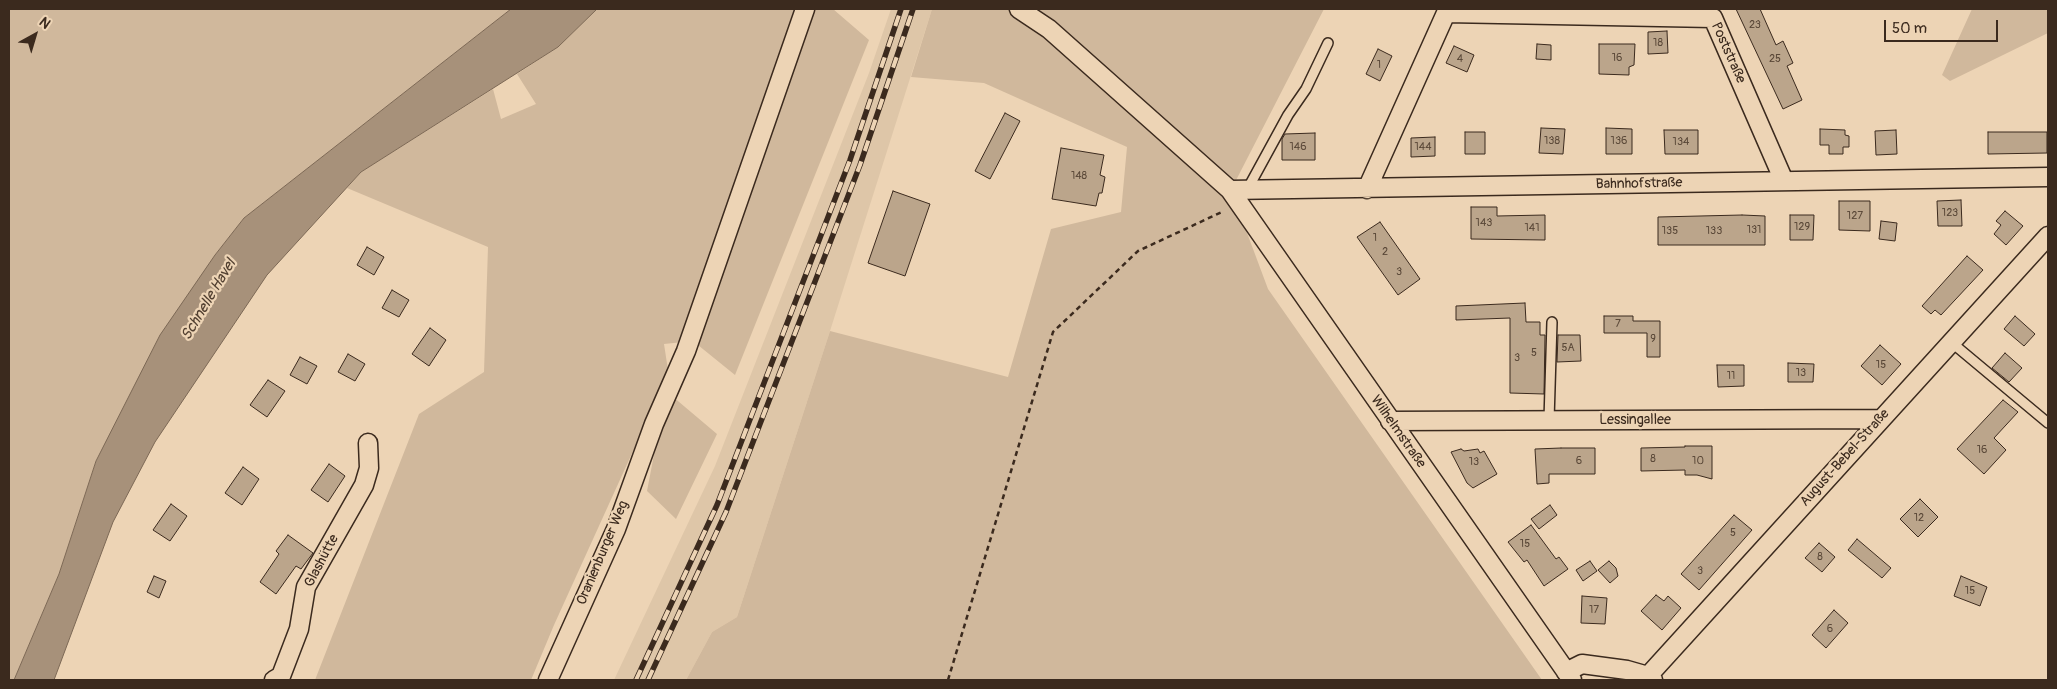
<!DOCTYPE html>
<meta charset="utf-8">
<style>
body{margin:0}
#map{position:relative;width:2057px;height:689px;overflow:hidden;background:#edd4b5;font-family:Pangolin,sans-serif}
canvas{display:block}
.frame{position:absolute;inset:0;border:10px solid #3b2a1e;pointer-events:none}
.north{position:absolute;left:10px;top:10px;width:50px;height:50px;-webkit-text-stroke:4px #edd4b5;paint-order:stroke;rotate:39deg;font-size:14px;font-weight:700;line-height:20px;text-align:center;color:#3b2a1e}
.north::after{content:'';display:block;margin:auto;width:18px;height:22px;background:#3b2a1e;clip-path:polygon(50% 0,100% 100%,50% 72%,0 100%)}
.scale{position:absolute;left:1884px;top:20px;width:114px;height:22px;box-sizing:border-box;border:2px solid #3b2a1e;border-top:0;padding-left:6px;font-size:15px;line-height:18px;white-space:nowrap;color:#3b2a1e;-webkit-text-stroke:4px #edd4b5;paint-order:stroke}
</style>
<div id="map">
<canvas width="2057" height="689"></canvas>
<div class="frame"></div>
<div class="north">N</div>
<div class="scale">50 m</div>
</div>
<script>
const g = document.querySelector('canvas').getContext('2d');
g.lineJoin = 'round';
function paint(path, color) {
  g.fillStyle = color;
  g.fill(path, 'evenodd');
}
function shape(rows) {
  const path = new Path2D();
  for (const r of rows) {
    path.moveTo(r[0], r[1]);
    for (let i = 2; i < r.length; i += 2) path.lineTo(r[i], r[i + 1]);
  }
  return path;
}
function stroke(path, color, width, dash) {
  g.strokeStyle = color;
  g.lineWidth = width;
  g.lineCap = dash ? 'butt' : 'round';
  g.setLineDash(dash || []);
  g.stroke(path);
}
function drawText(font, color, halo, rows, align = 'center') {
  g.font = font + ' Pangolin,sans-serif';
  g.lineWidth = 4.5;
  g.setLineDash([]);
  g.textBaseline = 'middle';
  g.strokeStyle = halo;
  g.fillStyle = color;
  for (const [text, x, y, turn = 0] of rows) {
    g.save();
    g.translate(x, y);
    g.rotate((+turn || 0) * Math.PI / 180);
    g.textAlign = isNaN(turn) ? turn : align;
    if (halo) g.strokeText(text, 0, 0);
    g.fillText(text, 0, 0);
    g.restore();
  }
}
paint(shape([
 [891,9,932,9,830,331,737,617,712,632,686,680,614,680,715,466,869,73]
]), '#dec6a8');
paint(shape([
 [9,9,511,9,244,218,215,255,96,461,59,574,14,680,9,680],
 [597,9,833,9,869,40,735,375,693,341,664,344,672,396,717,434,676,519,647,491,662,413,653,407,554,625,531,680,315,680,419,414,484,372,488,247,347,188,361,172,493,89,501,119,536,104,517,74,558,47],
 [932,9,1324,9,1231,190,1268,289,1542,680,686,680,712,632,737,617,830,331,1008,377,1051,229,1121,212,1127,147,984,83,911,77],
 [1972,9,2048,9,2048,33,1950,81,1942,75]
]), '#d0b89c');
const water = shape([
 [511,9,597,9,558,47,361,172,267,275,155,442,113,522,54,680,14,680,59,574,96,461,160,335,215,255,244,218,511,9]
]);
paint(water, '#a7917a');
stroke(water, '#7c6855', 1);
const building = shape([
 [1736,9,1760,9,1776,45,1783,41,1793,63,1787,66,1802,100,1783,109,1736,9],
 [1667,31,1668,53,1648,54,1648,32,1667,31],
 [1537,44,1551,45,1551,60,1536,59,1537,44],
 [1599,44,1635,44,1634,65,1629,67,1629,75,1599,74,1599,44],
 [1454,46,1474,55,1467,72,1446,63,1454,46],
 [1378,49,1392,56,1380,81,1366,74,1378,49],
 [1005,113,1020,121,990,179,975,171,1005,113],
 [1541,128,1565,129,1563,154,1539,153,1541,128],
 [1606,128,1632,129,1632,154,1606,154,1606,128],
 [1820,129,1845,130,1845,135,1849,136,1849,147,1843,147,1843,154,1829,154,1829,145,1820,145,1820,129],
 [1664,130,1698,130,1698,154,1665,154,1664,130],
 [1896,130,1897,154,1876,155,1875,131,1896,130],
 [1465,132,1485,132,1485,154,1465,154,1465,132],
 [1988,132,2047,132,2047,153,1988,154,1988,132],
 [1315,133,1315,160,1282,160,1282,139,1285,134,1315,133],
 [1435,137,1435,156,1411,157,1411,138,1435,137],
 [1061,148,1104,155,1100,175,1105,177,1102,193,1099,193,1096,206,1052,199,1061,148],
 [893,191,930,204,905,276,868,263,893,191],
 [1961,200,1962,226,1938,226,1937,201,1961,200],
 [1839,201,1870,201,1870,231,1839,230,1839,201],
 [1471,207,1497,207,1497,216,1545,215,1545,240,1471,239,1471,207],
 [2005,211,2023,226,2006,245,1994,234,2001,225,1996,221,2005,211],
 [1742,215,1765,216,1765,245,1658,245,1658,217,1742,215],
 [1790,215,1814,215,1813,240,1790,240,1790,215],
 [1881,221,1897,223,1895,241,1879,239,1881,221],
 [1380,222,1420,279,1398,295,1357,237,1380,222],
 [367,247,384,257,374,275,357,265,367,247],
 [1967,256,1983,270,1941,315,1935,310,1931,314,1922,306,1967,256],
 [392,290,409,300,399,317,382,308,392,290],
 [1525,303,1526,322,1540,322,1540,335,1545,335,1544,394,1510,393,1510,318,1456,320,1456,306,1525,303],
 [1604,316,1633,316,1633,321,1660,321,1660,357,1647,357,1647,333,1604,333,1604,316],
 [2015,316,2035,334,2024,346,2004,329,2015,316],
 [430,328,446,340,429,366,412,354,430,328],
 [1558,335,1580,335,1581,361,1557,362,1558,335],
 [1880,345,1901,364,1882,385,1861,366,1880,345],
 [2005,353,2022,368,2009,382,1992,368,2005,353],
 [348,354,365,364,355,381,338,372,348,354],
 [300,357,317,366,307,384,290,375,300,357],
 [1788,363,1814,364,1813,382,1788,382,1788,363],
 [1717,365,1744,365,1744,386,1718,387,1717,365],
 [268,380,285,391,267,417,250,405,268,380],
 [2003,400,2018,412,1994,438,2006,450,1984,474,1957,449,2003,400],
 [1685,446,1712,446,1712,479,1697,475,1685,475,1685,470,1641,471,1641,448,1685,447,1685,446],
 [1561,448,1595,448,1595,474,1549,474,1549,483,1537,484,1535,449,1561,448],
 [1461,449,1464,451,1478,449,1480,453,1484,451,1497,474,1473,488,1467,483,1451,452,1461,449],
 [329,464,345,476,328,502,311,490,329,464],
 [243,467,259,479,242,505,225,493,243,467],
 [1920,499,1938,517,1918,537,1900,519,1920,499],
 [171,504,187,516,170,541,153,530,171,504],
 [1550,505,1557,515,1539,529,1531,519,1550,505],
 [1734,515,1752,530,1699,590,1681,574,1734,515],
 [1531,525,1556,559,1559,557,1568,569,1544,586,1527,560,1524,562,1508,542,1531,525],
 [288,535,313,553,301,569,296,566,276,594,260,582,279,554,276,551,288,535],
 [1857,539,1891,568,1882,578,1848,550,1857,539],
 [1819,543,1835,557,1822,572,1805,558,1819,543],
 [1590,561,1597,571,1583,581,1576,570,1590,561],
 [1609,561,1616,568,1618,576,1610,583,1598,570,1609,561],
 [154,576,166,581,159,598,147,592,154,576],
 [1961,576,1987,587,1980,606,1954,596,1961,576],
 [1656,595,1664,601,1668,596,1681,608,1662,630,1641,611,1656,595],
 [1582,596,1607,598,1605,624,1581,623,1582,596],
 [1834,610,1848,623,1826,648,1812,635,1834,610]
]);
paint(building, '#bba58b');
stroke(building, '#3b2a1e', 1);
const service = shape([
 [1247,190,1288,115,1306,89,1328,43],
 [1951,342,2048,423],
 [1549,420,1552,322]
]);
const minor = shape([
 [1019,9,1049,29,1230,190,1572,680],
 [1367,189,1446,13,1713,18,1784,181],
 [1230,190,2048,177],
 [1390,421,1880,419],
 [1566,672,1582,664,1627,670,1648,676,1653,680],
 [1648,676,2048,236],
 [274,680,281,676,299,629,306,587,364,485,369,468,368,443],
 [548,680,616,529,654,424,686,351,805,9]
]);
stroke(service, '#3b2a1e', 12);
stroke(minor, '#3b2a1e', 21);
stroke(shape([
 [948,680,1053,332,1138,251,1224,211]
]), '#3b2a1e', 2.5, [5, 4]);
stroke(service, '#edd4b5', 9);
stroke(minor, '#edd4b5', 18);
const rail = shape([
 [636,680,717,505,850,160,901,9],
 [648,680,726,512,860,165,913,9]
]);
stroke(rail, '#3b2a1e', 5.5);
stroke(rail, '#edd4b5', 4, [11]);
drawText('11px', '#5b4939', null, [
 ["23",1755,25],
 ["18",1658,43],
 ["16",1617,58],
 ["4",1460,59],
 ["25",1775,59],
 ["1",1379,65],
 ["138",1552,141],
 ["136",1619,141],
 ["134",1681,142],
 ["146",1298,147],
 ["144",1423,147],
 ["148",1079,176],
 ["123",1950,213],
 ["127",1855,216],
 ["143",1484,223],
 ["129",1802,227],
 ["141",1532,228],
 ["131",1754,230],
 ["135",1670,231],
 ["133",1714,231],
 ["1",1375,238],
 ["2",1385,252],
 ["3",1399,272],
 ["7",1618,324],
 ["9",1653,339],
 ["5A",1568,348],
 ["5",1534,353],
 ["3",1517,358],
 ["15",1881,365],
 ["13",1801,373],
 ["11",1731,376],
 ["16",1982,450],
 ["8",1653,459],
 ["6",1579,461],
 ["10",1698,461],
 ["13",1474,462],
 ["12",1919,518],
 ["5",1733,533],
 ["15",1525,544],
 ["8",1820,557],
 ["3",1700,571],
 ["15",1970,591],
 ["17",1594,610],
 ["6",1830,629]
]);
drawText('14px', '#3b2a1e', '#edd4b5', [
 ["Poststraße",1728,53,66],
 ["Bahnhofstraße",1639,184,-1],
 ["Lessingallee",1635,420],
 ["Wilhelmstraße",1398,432,55],
 ["August-Bebel-Straße",1845,458,-48],
 ["Oranienburger Weg",603,553,-67],
 ["Glashütte",322,561,-62]
]);
drawText('italic 15px', '#513f30', '#edd4b5', [
 ["Schnelle Havel",209,300,-59]
]);
</script>
